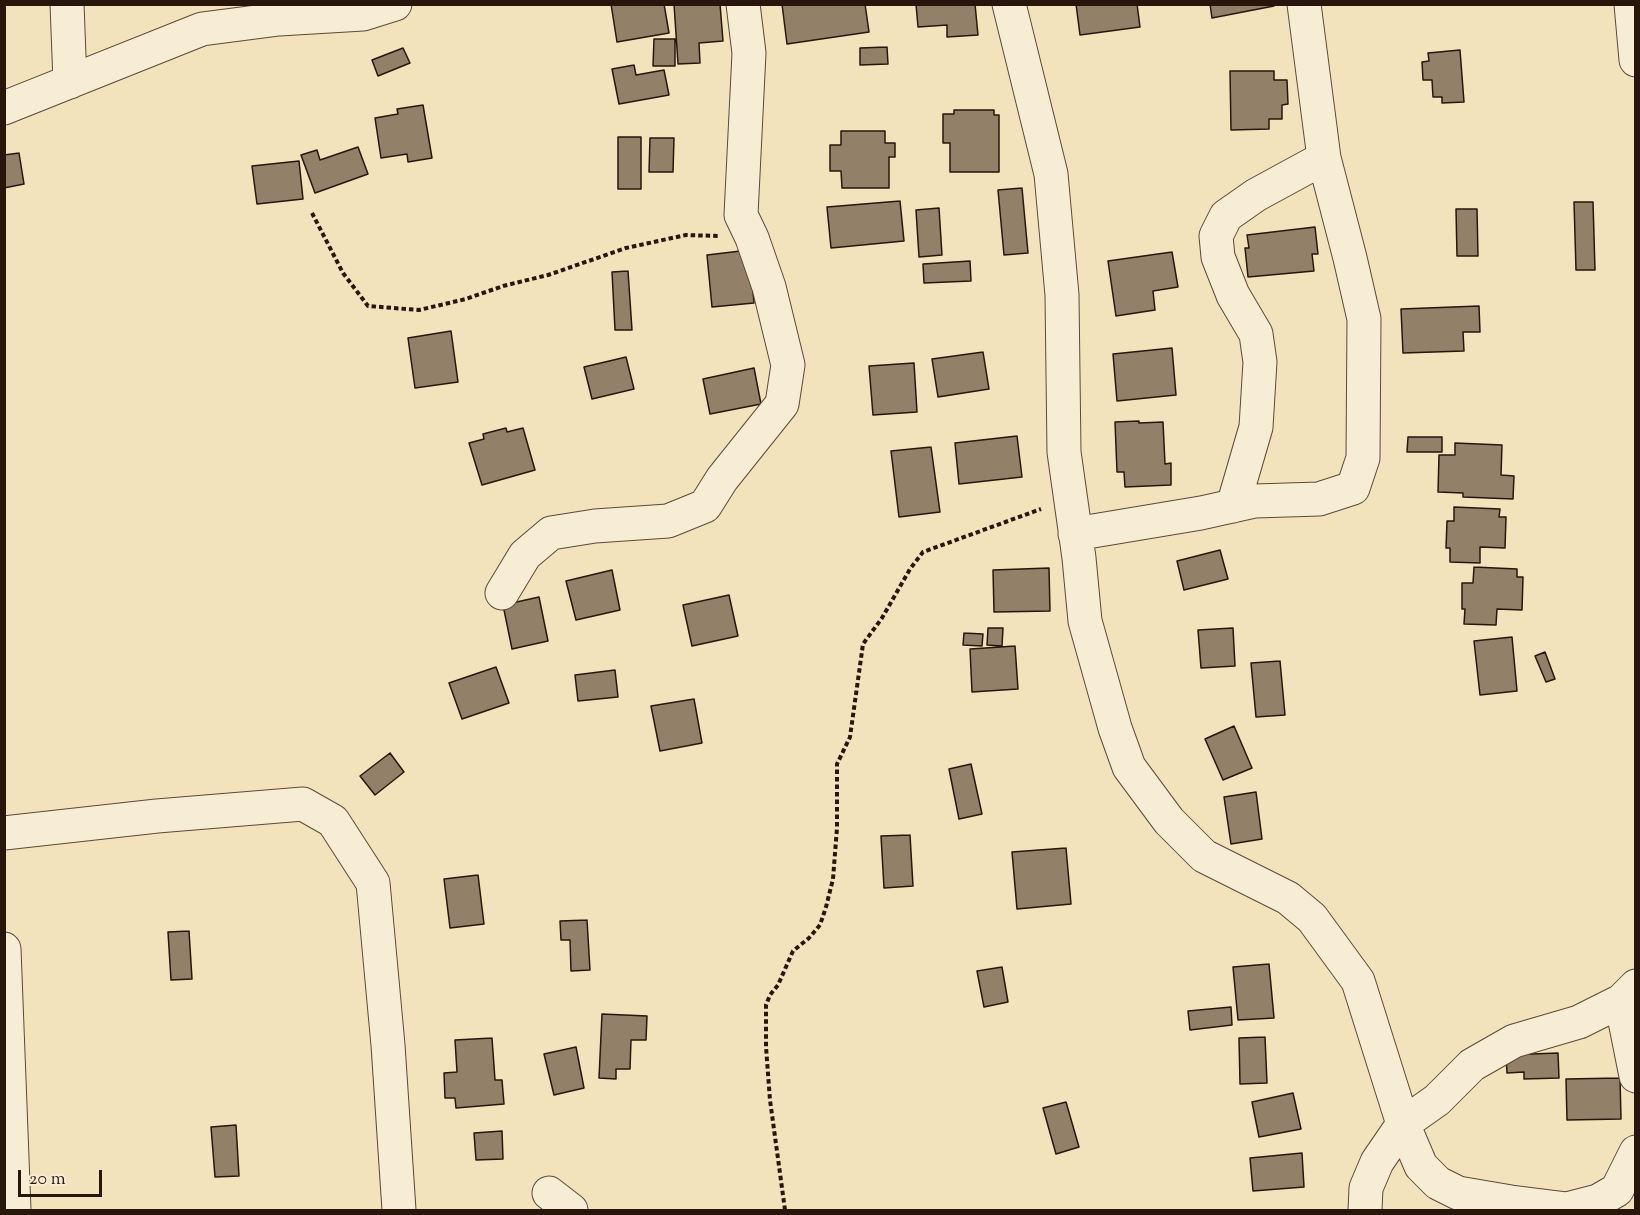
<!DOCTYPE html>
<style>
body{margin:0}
#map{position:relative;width:1640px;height:1215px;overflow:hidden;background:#f3e3bd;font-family:"Sorts Mill Goudy",serif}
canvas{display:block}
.frame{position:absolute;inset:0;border:6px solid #29160b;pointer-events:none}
.scale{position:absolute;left:18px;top:1170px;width:84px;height:27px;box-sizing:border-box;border:3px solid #29160b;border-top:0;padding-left:8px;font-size:18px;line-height:21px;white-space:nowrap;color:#29160b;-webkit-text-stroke:4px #f7edd4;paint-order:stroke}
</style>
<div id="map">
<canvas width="1640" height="1215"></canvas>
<div class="frame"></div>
<div class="scale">20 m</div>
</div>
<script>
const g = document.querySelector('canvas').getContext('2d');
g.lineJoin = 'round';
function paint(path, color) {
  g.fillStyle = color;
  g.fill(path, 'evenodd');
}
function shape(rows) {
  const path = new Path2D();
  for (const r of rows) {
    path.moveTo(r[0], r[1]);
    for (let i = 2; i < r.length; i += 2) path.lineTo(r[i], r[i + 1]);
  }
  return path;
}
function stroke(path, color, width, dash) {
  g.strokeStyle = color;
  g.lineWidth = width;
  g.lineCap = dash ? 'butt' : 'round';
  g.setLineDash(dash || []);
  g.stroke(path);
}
const building = shape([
 [611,4,664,4,669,33,617,42,611,4],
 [674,4,720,4,723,41,699,43,700,63,678,64,674,4],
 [782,4,865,4,869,32,787,44,782,4],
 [916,4,975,4,978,35,947,37,947,25,918,27,916,4],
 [1076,4,1137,4,1140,27,1080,35,1076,4],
 [1210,4,1274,4,1274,6,1212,18,1210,4],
 [654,39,675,39,675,66,653,66,654,39],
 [887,47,888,64,860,65,860,48,887,47],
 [403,48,410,63,378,76,372,60,403,48],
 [1460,50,1464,102,1442,103,1442,97,1433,97,1432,80,1423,80,1422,62,1429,61,1428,53,1460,50],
 [634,65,636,75,664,70,669,95,619,104,612,69,634,65],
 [1230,71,1274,71,1274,80,1287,80,1288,104,1282,105,1282,119,1269,119,1269,129,1231,130,1230,71],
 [423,105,432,158,408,162,407,154,381,158,375,118,398,114,397,109,423,105],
 [954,110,994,110,994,115,999,115,999,172,950,172,950,143,943,143,943,114,954,114,954,110],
 [841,131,885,131,885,143,895,143,895,157,889,157,889,188,842,188,841,171,830,171,830,145,841,145,841,131],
 [618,137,641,137,641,189,618,189,618,137],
 [650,138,674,138,673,172,649,172,650,138],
 [358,147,368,174,315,193,301,155,317,150,320,160,358,147],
 [19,153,24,184,4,188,4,155,19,153],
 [299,161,303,199,257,204,252,166,299,161],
 [1022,188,1028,253,1004,255,998,190,1022,188],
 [900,201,904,241,831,248,827,207,900,201],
 [1574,202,1593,202,1595,270,1576,270,1574,202],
 [939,208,942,255,919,257,916,210,939,208],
 [1456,209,1477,209,1478,256,1457,256,1456,209],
 [1315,227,1318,254,1312,254,1314,271,1248,277,1245,248,1249,248,1247,235,1315,227],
 [749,250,754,303,712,307,707,255,749,250],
 [1172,252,1178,287,1153,291,1155,310,1116,316,1108,261,1172,252],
 [970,261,971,281,924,283,923,264,970,261],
 [628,271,632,330,615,330,612,272,628,271],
 [1479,306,1480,332,1463,332,1464,351,1403,353,1401,309,1479,306],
 [451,331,458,382,415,388,408,338,451,331],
 [1172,348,1176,395,1117,401,1113,354,1172,348],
 [983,352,989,389,938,397,932,359,983,352],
 [626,357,634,389,592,399,584,367,626,357],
 [914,363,917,412,873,415,869,366,914,363],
 [754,368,761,404,710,414,703,379,754,368],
 [1139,421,1139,423,1163,422,1165,464,1171,463,1171,485,1125,487,1124,472,1117,472,1115,422,1139,421],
 [506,428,507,432,523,428,535,470,482,485,469,443,484,439,483,434,506,428],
 [1017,436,1022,477,959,484,955,443,1017,436],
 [1408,437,1442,437,1442,452,1407,452,1408,437],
 [1455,443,1502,445,1501,475,1514,476,1513,499,1463,497,1463,493,1438,492,1439,455,1455,455,1455,443],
 [931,447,940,512,899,517,891,451,931,447],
 [1454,507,1500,509,1499,517,1506,517,1505,548,1480,547,1480,563,1450,562,1450,548,1446,548,1447,521,1454,521,1454,507],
 [1220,550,1228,579,1184,590,1177,561,1220,550],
 [1474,567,1517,569,1517,577,1523,577,1522,610,1497,609,1496,625,1464,624,1465,609,1462,609,1462,583,1473,583,1474,567],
 [1049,568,1050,611,994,612,993,570,1049,568],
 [612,570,620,610,576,620,566,581,612,570],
 [729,595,738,636,692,646,683,605,729,595],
 [539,597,548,641,512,649,503,605,539,597],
 [988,628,1003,628,1002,646,987,645,988,628],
 [1233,628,1235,666,1201,668,1198,630,1233,628],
 [964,633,983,634,982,646,963,645,964,633],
 [1512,637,1517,691,1480,695,1474,641,1512,637],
 [1015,646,1018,689,972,692,970,649,1015,646],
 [1545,652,1555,679,1546,682,1535,656,1545,652],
 [1280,661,1285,715,1256,717,1251,663,1280,661],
 [496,667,509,703,462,719,449,683,496,667],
 [615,670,618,697,578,701,575,675,615,670],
 [694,699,702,743,660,751,651,706,694,699],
 [1234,726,1252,768,1223,780,1205,739,1234,726],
 [390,753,404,772,375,795,360,776,390,753],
 [971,764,982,814,959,819,949,769,971,764],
 [1256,792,1262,839,1231,844,1224,797,1256,792],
 [910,835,913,886,884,888,881,836,910,835],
 [1066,848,1071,904,1017,909,1012,852,1066,848],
 [478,875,484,924,450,928,444,879,478,875],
 [587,920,590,970,571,971,570,940,561,940,560,921,587,920],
 [189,931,192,979,171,980,168,932,189,931],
 [1269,964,1274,1018,1238,1020,1233,967,1269,964],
 [1002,967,1008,1002,984,1007,977,971,1002,967],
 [1231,1007,1232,1025,1190,1030,1188,1011,1231,1007],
 [602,1014,647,1016,646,1040,631,1040,630,1069,616,1069,616,1079,599,1078,602,1014],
 [1265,1037,1267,1083,1240,1084,1239,1038,1265,1037],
 [492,1038,495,1080,502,1080,504,1104,456,1108,455,1098,445,1098,444,1073,457,1072,455,1040,492,1038],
 [576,1047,584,1088,554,1095,544,1054,576,1047],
 [1558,1053,1559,1078,1524,1079,1524,1072,1507,1073,1506,1055,1558,1053],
 [1620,1078,1621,1119,1567,1120,1566,1079,1620,1078],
 [1293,1093,1301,1129,1259,1137,1252,1102,1293,1093],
 [1066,1102,1079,1147,1056,1154,1043,1108,1066,1102],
 [236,1125,239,1176,215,1177,211,1127,236,1125],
 [502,1131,503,1159,476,1160,474,1133,502,1131],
 [1302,1153,1304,1187,1253,1191,1250,1158,1302,1153]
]);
paint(building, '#928168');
stroke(building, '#29160b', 1.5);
const minor = shape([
 [67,4,70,82],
 [1009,4,1051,174,1062,295,1064,452,1079,558,1085,621,1115,728,1129,767,1169,821,1204,856,1288,898,1312,918,1358,981,1403,1124,1421,1166,1438,1183,1458,1193,1511,1202,1567,1209,1598,1201,1617,1190,1636,1152],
 [1631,4,1636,60],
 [4,108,202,29,279,19,363,14,395,4],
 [1233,506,1256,427,1260,362,1256,334,1233,295,1218,257,1216,236,1226,216,1256,195,1324,158],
 [1075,534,1201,513,1255,501,1319,499,1353,488,1363,458,1364,319,1350,258,1324,158,1304,4],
 [502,593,525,555,551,533,595,526,668,521,705,506,722,479,782,404,788,365,769,287,752,238,741,215,749,53,743,4],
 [4,833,157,816,303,804,333,821,373,883,388,1045,399,1210],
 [4,949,14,1210],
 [1621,1001,1636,1076],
 [549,1193,571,1210],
 [1365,1210,1366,1188,1377,1162,1403,1124,1437,1100,1472,1065,1514,1041,1579,1022,1621,1001,1636,986]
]);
stroke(minor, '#5c4938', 35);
stroke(shape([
 [312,213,343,273,368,306,419,310,466,299,503,286,548,275,626,248,686,235,718,236],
 [785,1210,770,1100,766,1047,766,1005,770,995,778,985,793,951,809,938,820,925,826,907,833,879,837,828,837,764,850,737,863,644,882,618,910,569,923,552,1041,509]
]), '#29160b', 4, [4.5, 3]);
stroke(minor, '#f7edd4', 33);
</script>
